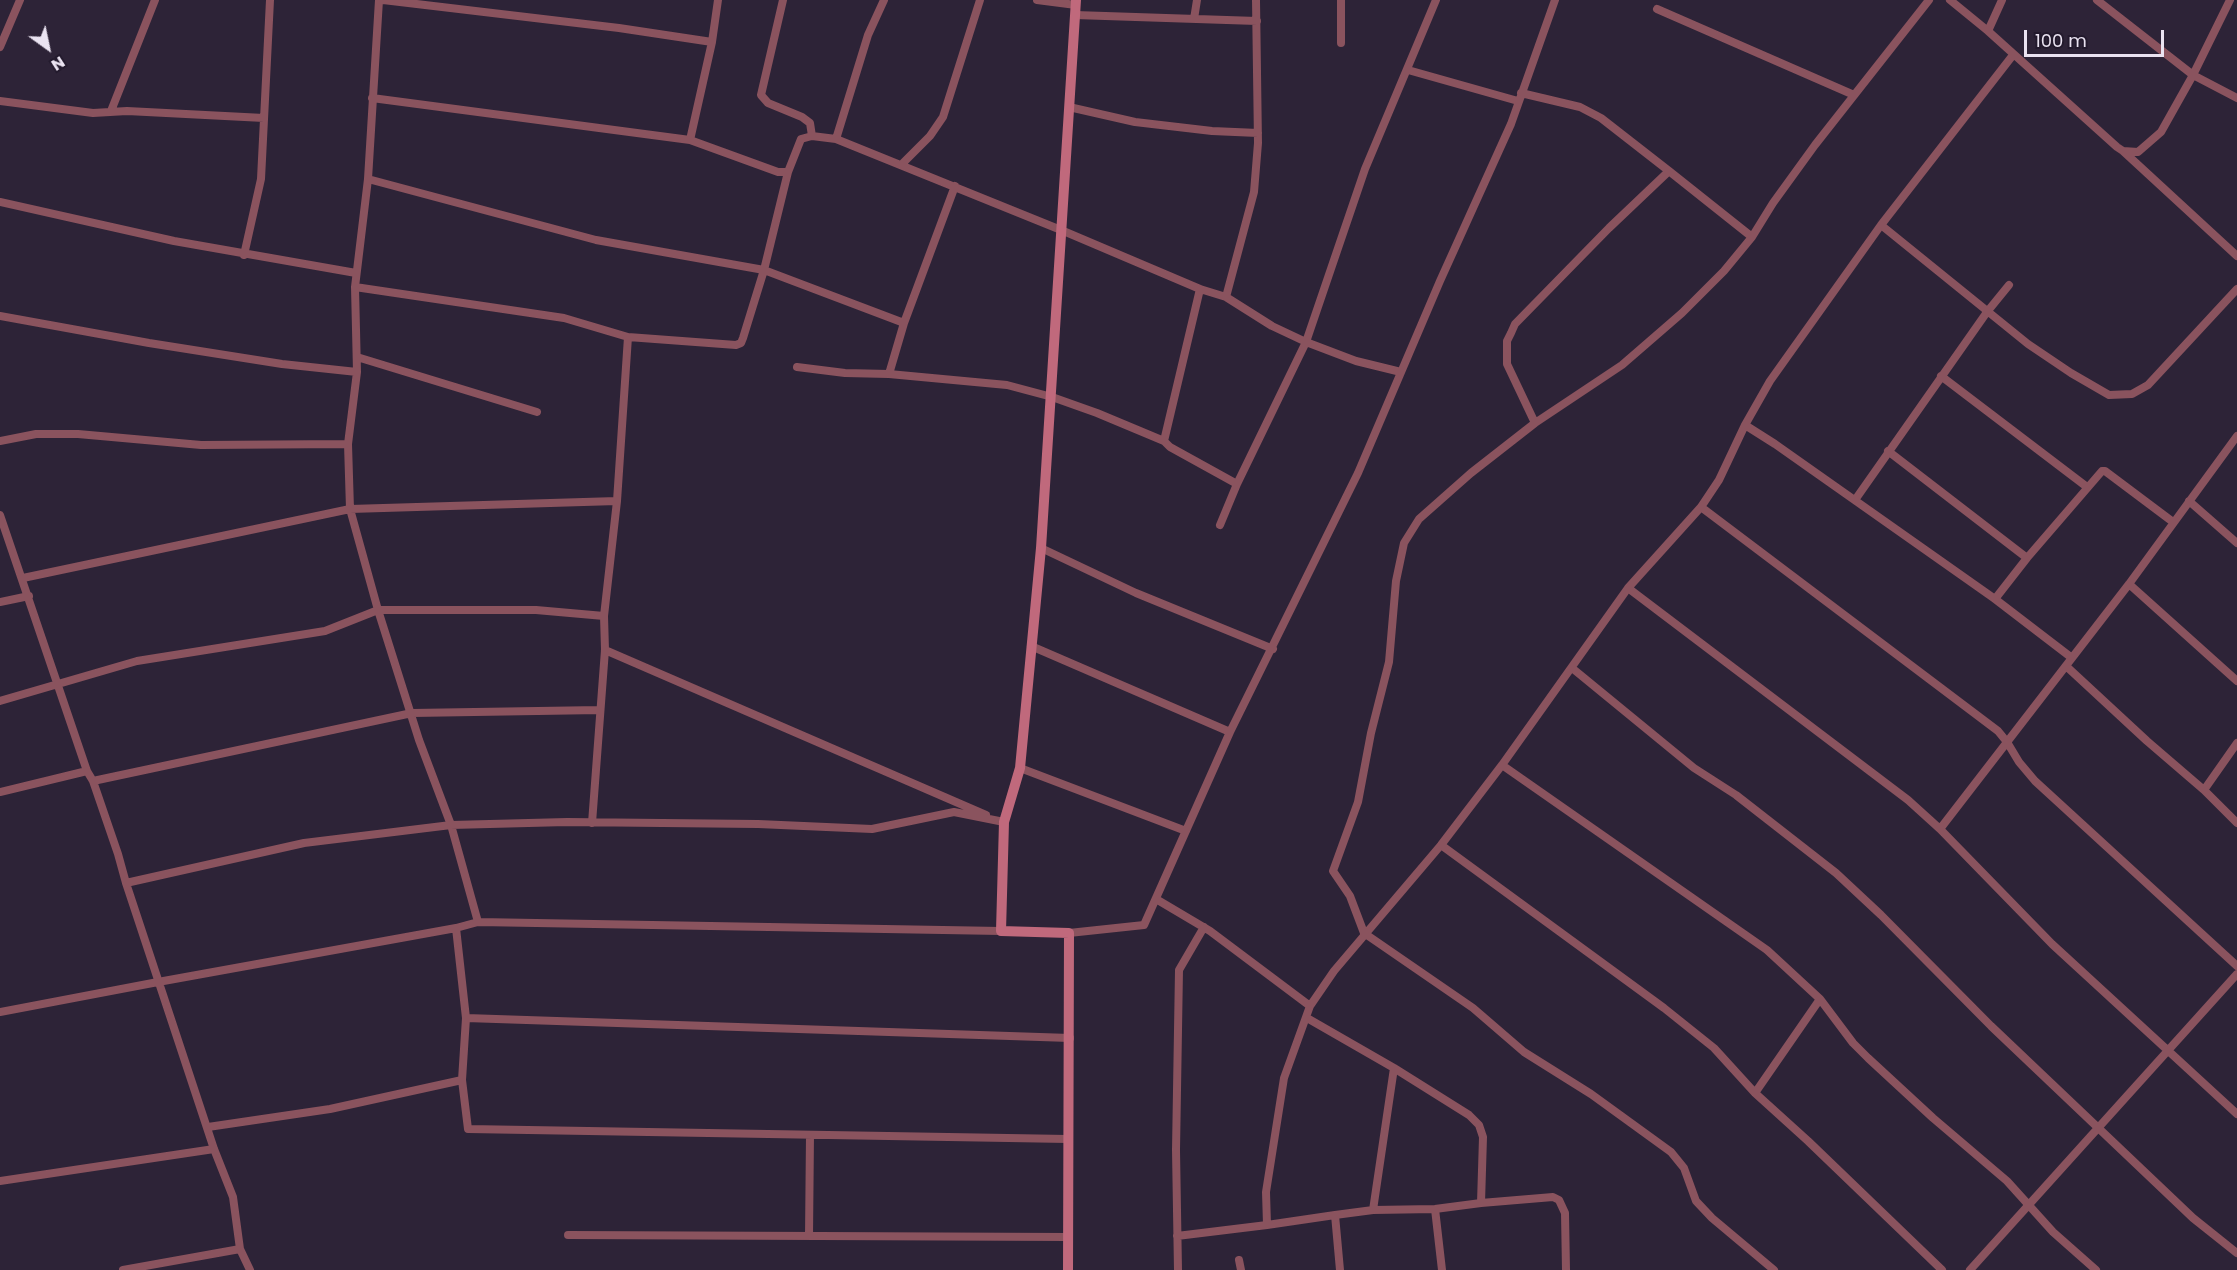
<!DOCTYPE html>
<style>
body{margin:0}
#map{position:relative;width:2237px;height:1270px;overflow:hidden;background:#2d2337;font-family:Poppins,sans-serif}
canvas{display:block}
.north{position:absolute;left:18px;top:18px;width:60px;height:60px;-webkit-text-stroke:4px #231a2d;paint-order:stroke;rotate:147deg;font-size:16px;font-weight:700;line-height:24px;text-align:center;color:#eae3f1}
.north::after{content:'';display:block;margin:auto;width:21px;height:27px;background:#eae3f1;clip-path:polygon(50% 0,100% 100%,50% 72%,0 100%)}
.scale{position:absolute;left:2024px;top:30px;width:140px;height:27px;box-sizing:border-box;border:3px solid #eae3f1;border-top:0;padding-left:8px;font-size:18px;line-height:21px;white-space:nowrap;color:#eae3f1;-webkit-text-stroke:4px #231a2d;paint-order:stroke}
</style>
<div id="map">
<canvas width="2237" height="1270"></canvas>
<div class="north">N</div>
<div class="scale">100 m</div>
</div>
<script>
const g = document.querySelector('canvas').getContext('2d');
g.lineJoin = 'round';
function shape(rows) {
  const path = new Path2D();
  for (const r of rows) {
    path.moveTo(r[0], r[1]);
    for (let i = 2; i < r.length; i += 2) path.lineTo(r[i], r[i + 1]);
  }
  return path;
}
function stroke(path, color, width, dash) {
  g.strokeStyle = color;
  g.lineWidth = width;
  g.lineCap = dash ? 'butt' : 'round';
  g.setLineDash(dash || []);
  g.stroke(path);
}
stroke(shape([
 [379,0,368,179,355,287,357,372,348,444,350,509,378,610,419,740,451,825,478,922],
 [383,0,619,28,712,42],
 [783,0,761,95,768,103,802,117,810,123,812,136],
 [1037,0,1076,5],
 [1341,0,1341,43],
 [1950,0,1988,31],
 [2002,0,1988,31,2117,147,2123,151,2138,152,2161,132,2193,75,2230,0],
 [2097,0,2193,75,2237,98],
 [1657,9,1854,95],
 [1075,15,1257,21],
 [1194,19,1197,0],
 [0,47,20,0],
 [1408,70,1518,101],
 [1521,93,1580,107,1601,118,1669,171],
 [372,98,690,140,778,172,788,172],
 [0,101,93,113,127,111,264,118],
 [1069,107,1135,122,1212,131,1258,133],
 [111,111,155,0],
 [836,139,868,35,884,0],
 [690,140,712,42,718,0],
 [2123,151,2237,256],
 [901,165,930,136,943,117,980,0],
 [368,179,596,240,764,270,904,323],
 [0,202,174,241,356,273],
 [1881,225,2028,344,2071,373,2109,395,2132,394,2148,385,2237,289],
 [244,255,261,179,270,0],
 [355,287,564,318,628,337,736,345,741,343,743,338,764,270,788,172,801,139,812,136,836,139,1061,230,1200,289,1226,297,1272,326,1306,342,1356,361,1401,372],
 [1226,297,1254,192,1258,143,1256,0],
 [0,316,149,343,282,364,357,372],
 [357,357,537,412],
 [797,367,845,373,889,374,904,323,955,186],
 [889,374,1007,385,1052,397,1097,413,1164,441,1170,447,1237,484],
 [1941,376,2087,487],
 [1535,423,1507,364,1507,341,1511,333,1515,324,1609,228,1669,171,1752,237],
 [1745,425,1775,444,1995,599,2072,658],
 [0,441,36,434,78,434,201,445,348,444],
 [1164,441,1200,289],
 [1888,451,2027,558],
 [1855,500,1987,312,2009,285],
 [2189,501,2237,543],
 [1701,507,1998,731,2007,742,2019,762,2035,781,2237,966],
 [0,515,87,771,93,781,118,854,126,883,214,1149,233,1197,240,1249,250,1270],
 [1220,525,1237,484,1306,342,1365,169,1436,0],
 [1041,548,1136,593,1273,649],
 [23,578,350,509,617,501],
 [2129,584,2237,681],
 [1628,588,1908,800,1940,829,2052,944,2237,1114],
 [1995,599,2027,558,2102,471,2105,471,2173,522],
 [0,602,29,596],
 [1031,646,1230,732],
 [605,650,986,815],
 [2066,666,2147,741,2204,790,2237,823],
 [1572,668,1694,768,1736,795,1836,873,1881,915,1991,1026,2193,1218,2237,1253],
 [0,701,137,661,325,631,378,610,536,610,604,616],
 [1502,765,1767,950,1820,999,1853,1043,1868,1058,1933,1118,2007,1181,2053,1232,2096,1270],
 [1020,768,1186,831],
 [93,781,412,713,600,710],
 [2204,790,2237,743],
 [0,792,87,771],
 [592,823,605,650,604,616,617,501,628,337],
 [1940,829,2129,584,2237,436],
 [1441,845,1664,1008,1714,1048,1755,1093,1808,1141,1942,1270],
 [126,883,304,843,451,825,567,822,758,824,872,829,954,812,1004,822],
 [1156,899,1210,931,1310,1006],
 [456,928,466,1018,462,1080,468,1129,1068,1139],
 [1069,933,1144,925,1230,732,1358,473,1440,281,1511,124,1555,0],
 [0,1012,158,982,456,928,478,922,1001,931],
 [466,1018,1070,1038],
 [1307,1018,1394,1068,1469,1115,1479,1125,1483,1137,1481,1203],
 [1755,1093,1820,999],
 [208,1127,330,1109,462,1080],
 [0,1181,214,1149],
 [1435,1209,1442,1270],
 [1373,1210,1394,1068],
 [1335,1215,1373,1210,1435,1209,1481,1203,1553,1197,1559,1200,1565,1213,1566,1270],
 [568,1235,1068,1237],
 [809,1236,810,1135],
 [1177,1236,1267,1225],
 [1239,1260,1241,1270],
 [123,1270,240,1249],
 [1178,1270,1176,1150,1179,970,1204,927],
 [1340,1270,1335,1215,1267,1225,1266,1192,1284,1078,1310,1006,1334,971,1441,845,1502,765,1628,588,1701,507,1719,480,1745,425,1770,381,1881,225,2013,55],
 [1774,1270,1712,1218,1696,1201,1684,1168,1671,1152,1591,1094,1524,1052,1473,1008,1364,933,1350,896,1333,871,1358,802,1371,733,1389,662,1396,581,1404,543,1419,519,1471,473,1535,423,1622,365,1682,313,1724,271,1752,237,1773,203,1815,145,1929,0],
 [1970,1270,2237,974]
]), '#8a535e', 8);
stroke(shape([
 [1068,1270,1069,933,1001,931,1004,822,1020,768,1041,548,1076,0]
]), '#c0697c', 10);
</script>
